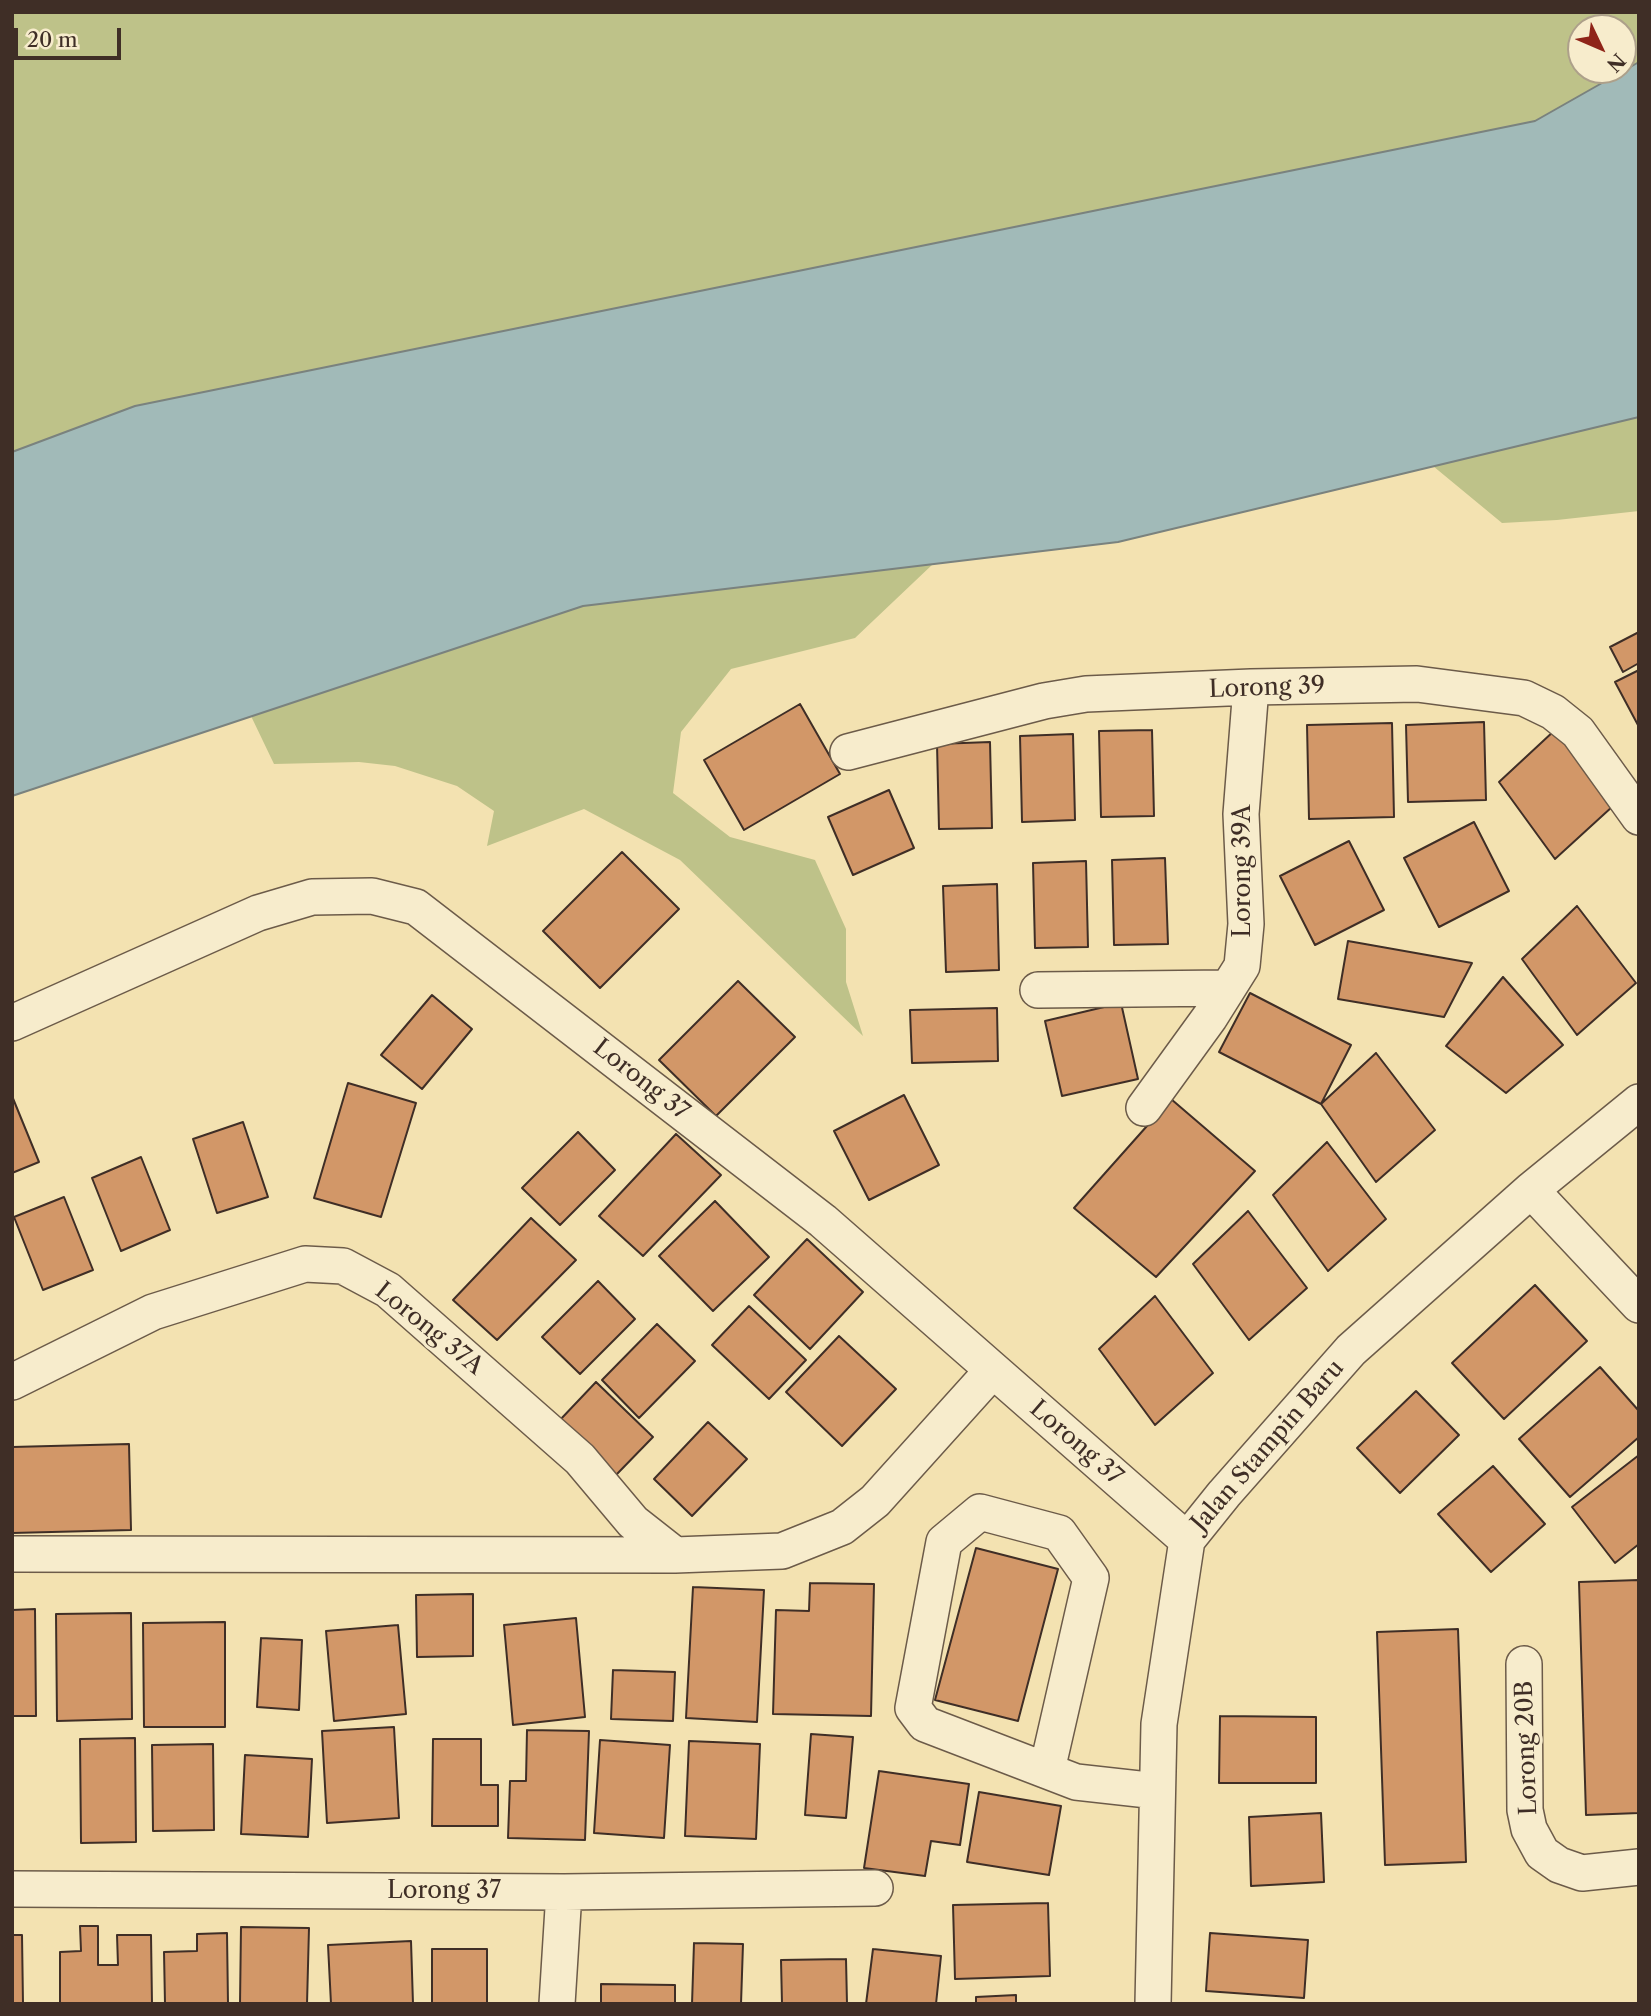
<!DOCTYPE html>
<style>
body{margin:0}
#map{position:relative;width:1651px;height:2016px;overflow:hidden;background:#f3e2b1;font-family:"Libre Caslon Text",serif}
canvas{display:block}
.frame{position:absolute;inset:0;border:14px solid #3f2e26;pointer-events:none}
.north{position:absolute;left:1567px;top:14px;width:70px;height:70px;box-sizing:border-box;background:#f7eccc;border:2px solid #ada08a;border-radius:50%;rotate:134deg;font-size:19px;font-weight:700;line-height:28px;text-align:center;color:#3f2e26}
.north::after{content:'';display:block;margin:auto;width:24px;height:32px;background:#8f2418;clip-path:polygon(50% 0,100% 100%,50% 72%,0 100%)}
.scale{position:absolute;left:14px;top:28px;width:107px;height:32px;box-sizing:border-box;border:4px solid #3f2e26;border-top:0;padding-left:9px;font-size:21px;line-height:24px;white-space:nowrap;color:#3f2e26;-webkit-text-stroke:5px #f7eccc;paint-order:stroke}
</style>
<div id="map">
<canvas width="1651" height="2016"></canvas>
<div class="frame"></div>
<div class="north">N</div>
<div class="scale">20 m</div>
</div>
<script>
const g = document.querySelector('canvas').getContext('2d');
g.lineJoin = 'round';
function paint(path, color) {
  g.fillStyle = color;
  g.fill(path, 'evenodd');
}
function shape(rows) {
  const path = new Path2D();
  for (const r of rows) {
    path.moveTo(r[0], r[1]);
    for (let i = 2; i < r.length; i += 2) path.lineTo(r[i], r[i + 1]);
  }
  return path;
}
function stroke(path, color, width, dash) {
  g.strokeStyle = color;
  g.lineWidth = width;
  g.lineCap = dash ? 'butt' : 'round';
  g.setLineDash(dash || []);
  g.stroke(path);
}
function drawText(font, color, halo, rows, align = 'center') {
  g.font = font + ' "Libre Caslon Text",serif';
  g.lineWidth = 6;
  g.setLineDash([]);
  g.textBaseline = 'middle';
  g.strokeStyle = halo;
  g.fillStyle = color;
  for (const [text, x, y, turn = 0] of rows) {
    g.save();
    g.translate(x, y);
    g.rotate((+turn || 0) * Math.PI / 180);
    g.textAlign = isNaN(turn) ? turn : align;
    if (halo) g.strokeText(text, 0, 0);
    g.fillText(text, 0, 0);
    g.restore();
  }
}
paint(shape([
 [12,12,1639,12,1639,62,1535,121,135,406,12,452],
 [1581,28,1623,28,1623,70,1581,70],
 [1639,417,1639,511,1557,520,1502,523,1433,466],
 [933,564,855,638,731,669,681,732,673,793,730,837,815,860,846,929,846,982,863,1036,680,860,584,809,487,846,494,811,457,786,395,766,359,762,274,764,251,716,583,606]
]), '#bec289');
const water = shape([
 [1639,62,1639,417,1118,542,583,606,12,796,12,452,135,406,1535,121,1639,62]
]);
paint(water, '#a1bab8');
stroke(water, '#7a827e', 2);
const building = shape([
 [1639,632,1639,663,1623,672,1610,647,1639,632],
 [1639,670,1639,727,1615,682,1639,670],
 [800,704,840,774,744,830,704,760,800,704],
 [1484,722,1486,800,1408,802,1406,725,1484,722],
 [1392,723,1394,817,1309,819,1307,725,1392,723],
 [1152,730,1154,816,1101,817,1099,731,1152,730],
 [1555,730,1613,806,1555,859,1499,782,1555,730],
 [1073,734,1075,820,1022,822,1020,736,1073,734],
 [990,742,992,828,939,829,937,744,990,742],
 [889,790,914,848,853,875,828,817,889,790],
 [1474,822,1509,891,1439,927,1404,858,1474,822],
 [1349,841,1384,910,1315,945,1280,876,1349,841],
 [622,852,679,909,600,988,543,931,622,852],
 [1165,858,1168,944,1114,945,1112,860,1165,858],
 [1086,861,1088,947,1035,948,1033,863,1086,861],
 [997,884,999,970,946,972,943,886,997,884],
 [1577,906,1636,983,1577,1035,1522,959,1577,906],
 [1348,941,1472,963,1444,1017,1338,999,1348,941],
 [1503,977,1563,1045,1506,1093,1446,1046,1503,977],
 [738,981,795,1037,716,1116,659,1060,738,981],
 [1250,993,1351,1045,1321,1104,1219,1052,1250,993],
 [432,995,472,1029,422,1089,381,1055,432,995],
 [1121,1003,1138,1079,1062,1096,1045,1021,1121,1003],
 [997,1008,998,1061,912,1063,910,1010,997,1008],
 [1376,1053,1435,1130,1376,1182,1321,1104,1376,1053],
 [348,1083,416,1103,381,1217,314,1198,348,1083],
 [904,1095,939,1165,869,1200,834,1131,904,1095],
 [12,1096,39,1162,12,1173,12,1096],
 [1171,1099,1255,1171,1156,1277,1074,1208,1171,1099],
 [243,1122,268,1197,217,1213,193,1139,243,1122],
 [578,1132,615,1170,560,1225,522,1188,578,1132],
 [676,1134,721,1175,643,1256,599,1216,676,1134],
 [1327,1142,1386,1219,1328,1271,1273,1195,1327,1142],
 [141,1157,170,1230,121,1251,92,1178,141,1157],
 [64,1197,93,1270,43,1290,14,1217,64,1197],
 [715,1201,769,1257,713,1311,659,1256,715,1201],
 [1248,1211,1307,1288,1249,1340,1193,1264,1248,1211],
 [531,1218,576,1260,497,1340,453,1300,531,1218],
 [807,1239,863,1292,810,1349,754,1295,807,1239],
 [598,1281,635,1319,580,1374,542,1337,598,1281],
 [1535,1285,1587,1341,1504,1419,1452,1363,1535,1285],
 [1155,1296,1213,1373,1155,1425,1099,1349,1155,1296],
 [749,1306,806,1360,769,1399,712,1345,749,1306],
 [657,1324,695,1361,639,1418,602,1380,657,1324],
 [839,1336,896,1389,842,1446,786,1392,839,1336],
 [1600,1367,1639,1411,1639,1437,1570,1497,1519,1439,1600,1367],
 [596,1382,653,1437,616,1475,559,1421,596,1382],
 [1416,1391,1459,1435,1400,1493,1357,1448,1416,1391],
 [708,1422,747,1459,692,1516,654,1479,708,1422],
 [129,1444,131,1530,12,1533,12,1447,129,1444],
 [1639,1455,1639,1544,1615,1563,1572,1507,1639,1455],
 [1493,1466,1545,1524,1491,1572,1438,1514,1493,1466],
 [976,1548,1058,1569,1018,1721,935,1700,976,1548],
 [1639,1580,1639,1813,1586,1815,1579,1582,1639,1580],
 [810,1583,874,1584,871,1716,773,1714,776,1610,809,1611,810,1583],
 [693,1587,764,1590,757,1722,686,1718,693,1587],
 [473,1594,473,1656,417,1657,416,1595,473,1594],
 [35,1609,36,1716,12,1716,12,1610,35,1609],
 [131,1613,132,1719,57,1721,56,1614,131,1613],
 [576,1618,585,1717,513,1725,504,1625,576,1618],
 [225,1622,225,1727,144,1727,143,1623,225,1622],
 [398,1625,406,1714,334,1721,326,1631,398,1625],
 [1458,1629,1466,1862,1385,1865,1377,1632,1458,1629],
 [261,1638,302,1640,299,1710,257,1707,261,1638],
 [613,1670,675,1672,673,1721,611,1719,613,1670],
 [1220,1716,1316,1717,1316,1783,1219,1783,1220,1716],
 [394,1727,399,1818,327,1823,322,1731,394,1727],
 [527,1730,589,1731,585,1840,508,1838,510,1781,526,1781,527,1730],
 [811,1734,853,1737,846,1818,805,1815,811,1734],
 [135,1738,136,1842,81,1843,80,1739,135,1738],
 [433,1739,481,1739,481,1785,498,1785,498,1826,432,1826,433,1739],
 [600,1740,670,1745,664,1838,594,1833,600,1740],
 [689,1741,760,1744,756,1839,685,1836,689,1741],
 [213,1744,214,1830,153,1831,152,1745,213,1744],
 [245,1755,312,1759,308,1837,241,1834,245,1755],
 [879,1771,969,1784,960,1845,931,1841,925,1876,864,1868,879,1771],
 [979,1792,1061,1806,1049,1875,967,1862,979,1792],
 [1321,1813,1324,1882,1251,1886,1249,1817,1321,1813],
 [1048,1903,1050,1976,955,1979,953,1905,1048,1903],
 [80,1926,98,1926,98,1965,118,1965,117,1935,151,1935,152,2004,60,2004,60,1952,81,1951,80,1926],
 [241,1927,309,1928,307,2004,240,2004,241,1927],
 [227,1933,228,2004,165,2004,164,1952,197,1951,197,1934,227,1933],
 [1210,1933,1308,1940,1304,1998,1206,1991,1210,1933],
 [12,1935,22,1935,23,2004,12,2004,12,1935],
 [411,1941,413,2004,331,2004,328,1945,411,1941],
 [694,1943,743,1944,741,2004,692,2004,694,1943],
 [432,1949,487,1949,487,2004,432,2004,432,1949],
 [873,1949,941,1956,936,2004,866,2004,873,1949],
 [846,1959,847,2004,782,2004,781,1960,846,1959],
 [601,1984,675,1985,675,2004,601,2004,601,1984],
 [1016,1995,1016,2004,976,2004,976,1997,1016,1995]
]);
paint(building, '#d29768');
stroke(building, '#3f2e26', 2);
const minor = shape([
 [848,752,1044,701,1086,694,1251,687,1417,684,1524,698,1553,712,1578,732,1639,817],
 [1038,990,1228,988],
 [12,1023,258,913,312,897,372,896,416,907,823,1221,1187,1540],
 [1144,1108,1210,1017,1242,966,1246,924,1241,814,1251,687],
 [1531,1190,1639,1305],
 [12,1382,153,1312,305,1264,343,1266,388,1290,580,1459,633,1522,675,1555],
 [12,1554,675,1555,782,1551,842,1527,875,1501,993,1370],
 [1524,1664,1525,1810,1529,1829,1542,1853,1559,1865,1582,1873,1639,1867],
 [1047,1770,1091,1578,1059,1533,980,1512,944,1542,913,1708,925,1724,1076,1782,1157,1791],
 [12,1889,564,1892,875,1888],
 [557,2004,564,1892],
 [1153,2004,1159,1724,1187,1540,1224,1494,1351,1350,1531,1190,1639,1102]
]);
stroke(minor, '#6c5b49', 38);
stroke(minor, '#f7eccc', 35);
drawText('24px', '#3f2e26', '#f7eccc', [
 ["Lorong 39",1267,688,-2],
 ["Lorong 39A",1243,871,-90],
 ["Lorong 37",641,1080,38],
 ["Lorong 37A",429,1329,39],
 ["Lorong 37",1076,1443,41],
 ["Jalan Stampin Baru",1268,1446,-49],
 ["Lorong 20B",1527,1748,-92],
 ["Lorong 37",444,1891]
]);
</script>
